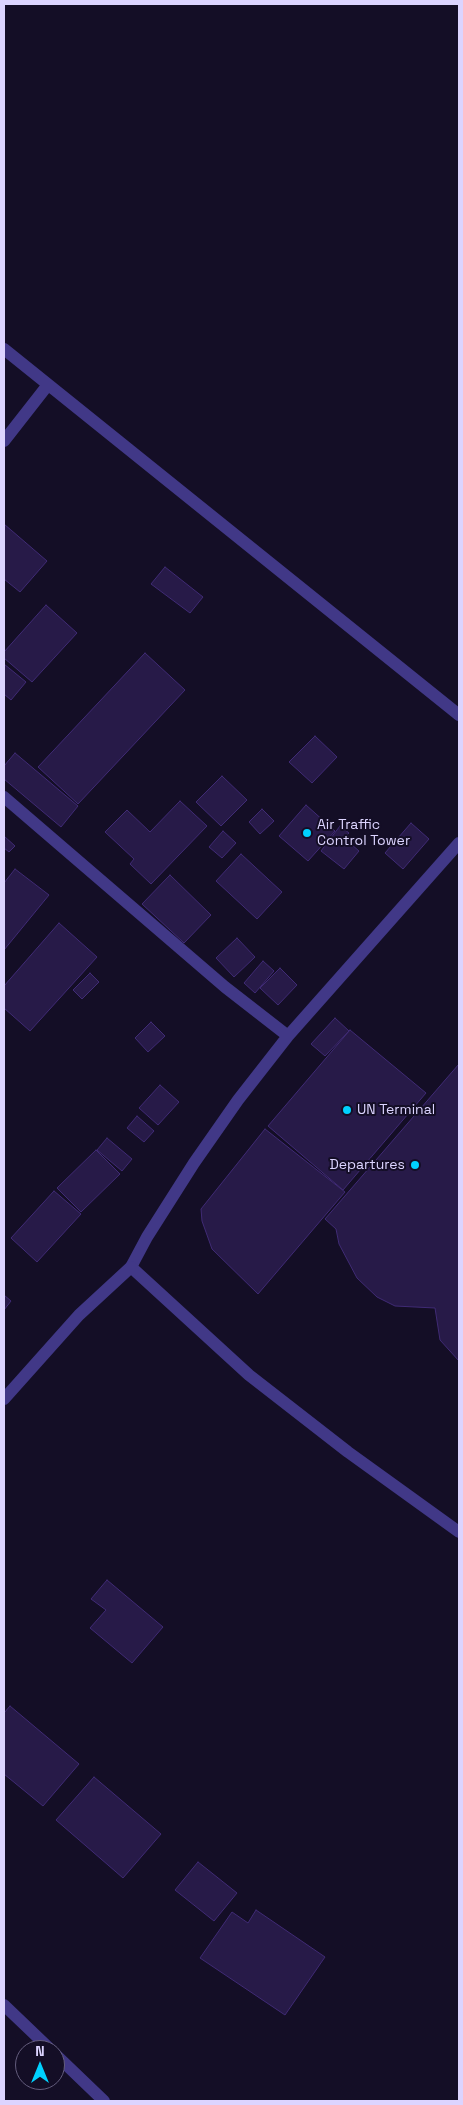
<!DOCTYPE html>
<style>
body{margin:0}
#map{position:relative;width:463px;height:2105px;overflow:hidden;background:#140e26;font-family:"Space Grotesk",sans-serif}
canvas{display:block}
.frame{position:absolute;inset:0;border:5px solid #dcd4ff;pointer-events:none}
.north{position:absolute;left:15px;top:2040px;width:50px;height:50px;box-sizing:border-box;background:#140e26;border:1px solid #645d7d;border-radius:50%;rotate:0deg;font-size:14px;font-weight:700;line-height:20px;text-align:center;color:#dcd4ff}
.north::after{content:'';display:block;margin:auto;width:18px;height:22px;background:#00d1ff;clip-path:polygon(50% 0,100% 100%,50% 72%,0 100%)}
</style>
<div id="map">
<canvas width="463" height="2105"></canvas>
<div class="frame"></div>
<div class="north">N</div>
</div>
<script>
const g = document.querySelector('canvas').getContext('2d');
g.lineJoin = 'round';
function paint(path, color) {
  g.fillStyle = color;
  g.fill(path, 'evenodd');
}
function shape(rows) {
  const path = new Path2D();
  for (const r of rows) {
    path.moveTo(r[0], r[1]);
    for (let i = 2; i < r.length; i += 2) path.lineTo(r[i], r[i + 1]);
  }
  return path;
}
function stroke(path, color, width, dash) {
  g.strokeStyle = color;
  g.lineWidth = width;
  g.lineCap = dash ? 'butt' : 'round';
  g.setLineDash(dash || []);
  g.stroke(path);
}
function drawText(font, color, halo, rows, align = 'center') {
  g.font = font + ' "Space Grotesk",sans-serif';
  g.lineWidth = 4;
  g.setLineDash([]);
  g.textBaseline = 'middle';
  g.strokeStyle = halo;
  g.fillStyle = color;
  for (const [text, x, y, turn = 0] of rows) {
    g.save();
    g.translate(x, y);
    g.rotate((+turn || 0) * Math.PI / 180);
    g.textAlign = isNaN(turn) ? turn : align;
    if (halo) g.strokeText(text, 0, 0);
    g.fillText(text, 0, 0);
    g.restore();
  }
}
const building = shape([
 [4,524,47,561,20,592,4,579,4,524],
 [165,567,203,597,190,613,151,584,165,567],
 [46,605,77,633,32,682,4,658,4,652,46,605],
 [145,653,185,690,78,804,38,767,145,653],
 [4,664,26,682,11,700,4,694,4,664],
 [315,736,337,757,312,783,289,762,315,736],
 [15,753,78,806,61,827,4,779,4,766,15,753],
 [222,776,247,800,221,826,196,802,222,776],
 [180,801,207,826,151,884,130,864,134,859,105,832,127,810,150,832,180,801],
 [306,805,335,831,308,861,279,836,306,805],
 [262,809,274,821,260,834,249,822,262,809],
 [411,823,429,839,403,869,385,853,411,823],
 [340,826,349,833,344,838,359,851,344,869,321,851,340,826],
 [223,831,236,843,222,858,209,847,223,831],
 [4,836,15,846,9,852,4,848,4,836],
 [241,854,282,892,257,919,216,881,241,854],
 [15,869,49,895,4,950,4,883,15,869],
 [170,875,211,915,184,943,142,904,170,875],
 [59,923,97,957,30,1031,4,1008,4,986,59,923],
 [237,938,255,957,234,977,216,958,237,938],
 [263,961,274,971,255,993,244,983,263,961],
 [280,968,297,985,278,1005,260,988,280,968],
 [90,973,99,982,82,999,73,990,90,973],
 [335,1018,349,1031,325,1056,311,1044,335,1018],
 [151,1022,165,1036,148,1052,135,1038,151,1022],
 [350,1030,426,1093,343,1190,268,1126,350,1030],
 [459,1064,459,1361,440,1340,435,1308,395,1306,377,1297,357,1278,339,1244,336,1229,325,1219,459,1064],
 [160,1085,179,1102,158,1125,139,1108,160,1085],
 [137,1116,154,1131,144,1142,127,1128,137,1116],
 [265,1129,345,1192,258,1294,212,1249,202,1221,201,1209,265,1129],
 [107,1138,132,1159,122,1171,97,1150,107,1138],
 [96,1150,120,1174,81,1212,57,1188,96,1150],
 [54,1191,81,1214,37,1262,11,1238,54,1191],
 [4,1295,11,1301,4,1310,4,1295],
 [107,1580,163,1627,132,1663,90,1628,106,1610,91,1599,107,1580],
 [10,1706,79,1764,43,1806,4,1774,4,1713,10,1706],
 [94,1777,161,1834,123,1878,56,1820,94,1777],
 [198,1862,237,1893,214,1921,175,1890,198,1862],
 [256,1910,325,1957,285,2015,200,1958,232,1912,248,1923,256,1910]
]);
paint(building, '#271a48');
stroke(building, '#402b75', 1);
stroke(shape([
 [4,349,459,715],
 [4,441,47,386],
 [4,797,225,987,288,1036],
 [131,1267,147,1237,194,1163,238,1100,288,1036,459,843]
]), '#413887', 12);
stroke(shape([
 [4,1399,79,1315,131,1267,249,1375,348,1452,459,1532]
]), '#413887', 12);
stroke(shape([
 [4,2005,51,2050],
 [55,2054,104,2101]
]), '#413887', 12);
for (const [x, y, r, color] of [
 [307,833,5,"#00d1ff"],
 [347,1110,5,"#00d1ff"],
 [415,1165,5,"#00d1ff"]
]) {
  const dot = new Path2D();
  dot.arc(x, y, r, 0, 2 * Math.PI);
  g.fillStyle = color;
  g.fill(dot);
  stroke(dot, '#140e26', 2);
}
drawText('14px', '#dcd4ff', '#140e26', [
 ["Air Traffic",317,825],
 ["Control Tower",317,841],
 ["UN Terminal",357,1110],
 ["Departures",405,1165,"right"]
], 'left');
</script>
